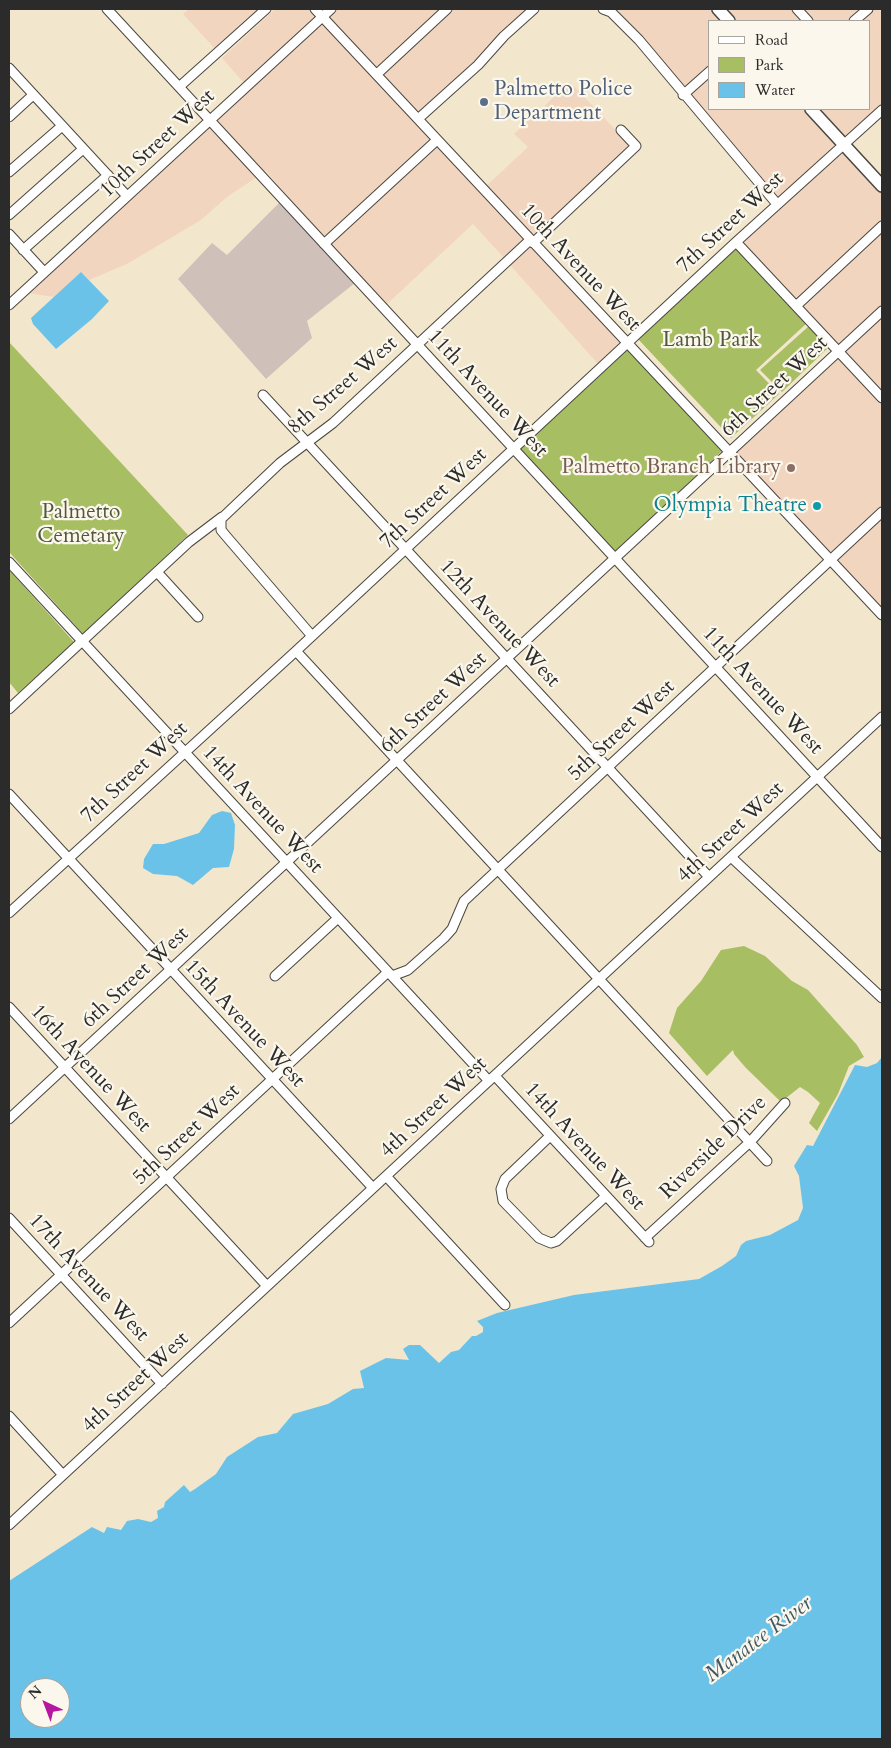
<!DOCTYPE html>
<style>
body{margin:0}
#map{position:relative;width:891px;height:1748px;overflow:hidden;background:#f2e7cc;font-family:Cardo,serif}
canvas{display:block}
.frame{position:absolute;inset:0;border:10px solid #2b2b2b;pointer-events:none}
.legend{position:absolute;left:708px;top:20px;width:162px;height:90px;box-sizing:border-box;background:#fbf7ec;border:1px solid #a8a59f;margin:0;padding:6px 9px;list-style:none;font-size:15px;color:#2b2b2b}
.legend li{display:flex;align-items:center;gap:10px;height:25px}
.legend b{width:25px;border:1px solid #a8a59f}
.north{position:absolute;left:20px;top:1678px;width:50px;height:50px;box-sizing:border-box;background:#fbf7ec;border:1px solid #a8a59f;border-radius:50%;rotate:317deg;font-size:14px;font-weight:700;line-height:20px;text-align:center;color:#2b2b2b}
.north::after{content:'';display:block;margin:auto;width:18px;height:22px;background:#b5179e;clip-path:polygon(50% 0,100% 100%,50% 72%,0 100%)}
</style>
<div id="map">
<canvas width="891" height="1748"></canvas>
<div class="frame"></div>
<ul class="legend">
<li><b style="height:6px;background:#fff"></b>Road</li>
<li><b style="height:14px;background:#a7be63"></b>Park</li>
<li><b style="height:14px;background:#6bc2e8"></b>Water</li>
</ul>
<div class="north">N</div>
</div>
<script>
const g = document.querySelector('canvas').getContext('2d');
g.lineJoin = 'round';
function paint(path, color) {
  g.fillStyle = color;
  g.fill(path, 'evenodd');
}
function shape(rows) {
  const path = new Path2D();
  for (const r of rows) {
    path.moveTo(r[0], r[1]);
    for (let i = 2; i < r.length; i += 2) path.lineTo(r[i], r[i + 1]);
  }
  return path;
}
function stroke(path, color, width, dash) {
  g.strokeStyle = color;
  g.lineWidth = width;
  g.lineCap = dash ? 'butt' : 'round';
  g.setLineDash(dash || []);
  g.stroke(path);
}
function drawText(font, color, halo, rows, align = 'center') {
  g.font = font + ' Cardo,serif';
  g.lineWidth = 4.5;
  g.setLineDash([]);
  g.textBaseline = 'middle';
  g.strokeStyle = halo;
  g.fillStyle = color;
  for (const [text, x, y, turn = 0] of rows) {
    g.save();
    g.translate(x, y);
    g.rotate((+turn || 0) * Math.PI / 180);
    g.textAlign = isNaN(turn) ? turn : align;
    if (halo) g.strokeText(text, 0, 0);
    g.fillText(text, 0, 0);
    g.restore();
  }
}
paint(shape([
 [189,9,263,9,217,51,183,14],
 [275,9,310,9,317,16,244,83,222,58],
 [337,9,441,9,377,68,328,17],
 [454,9,527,9,475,62,418,113,383,75],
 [615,9,712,9,724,21,710,21,710,65,683,90],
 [723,9,791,9,803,21,734,21],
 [802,9,861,9,847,21,814,21],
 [874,9,882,9,882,104,843,138,816,109,870,109,870,21,861,21],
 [322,22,432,139,324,238,266,171,263,172,215,121],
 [710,77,710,109,805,109,837,143,777,198,744,156,689,96],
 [570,82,630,145,533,237,485,187,528,147,514,134],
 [210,126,257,177,227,197,201,220,127,264,89,280,81,272,54,297,28,293],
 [438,146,525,240,504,258,473,224,386,305,330,244],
 [843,149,882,192,882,221,796,300,741,243],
 [882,232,882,306,839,346,801,306],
 [530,246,620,342,598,364,510,265],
 [882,317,882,393,844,352],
 [839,357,882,404,882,507,830,554,735,454],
 [882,518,882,609,836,560]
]), '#f2d5be');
paint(shape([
 [280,202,355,283,307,321,312,338,266,379,178,279,212,243,227,255]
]), '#cfc1ba');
paint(shape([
 [736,245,807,323,756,370,779,394,731,438,638,339],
 [809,326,829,347,782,392,760,370],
 [9,342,188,535,83,634,9,552],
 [627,347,723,450,615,554,517,449],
 [9,570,74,642,18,693,9,682],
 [744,946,765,956,792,981,808,990,857,1045,864,1057,849,1066,838,1094,817,1131,809,1123,820,1103,808,1092,800,1087,781,1102,746,1068,734,1054,733,1050,707,1076,669,1033,677,1008,701,981,721,950]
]), '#a7be63');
paint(shape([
 [81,272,109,301,92,319,56,349,33,324,31,318],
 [222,811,231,813,235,825,234,849,229,867,213,868,193,885,177,876,153,874,143,868,144,859,153,844,164,844,199,833,212,815],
 [882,1057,882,1739,9,1739,9,1581,92,1527,104,1533,107,1527,121,1530,127,1521,138,1519,151,1522,158,1518,157,1511,164,1507,165,1502,184,1485,190,1492,195,1489,216,1474,227,1457,258,1437,277,1433,293,1414,328,1404,353,1389,364,1388,360,1371,386,1358,409,1360,403,1349,409,1345,420,1345,439,1363,451,1352,459,1350,472,1336,476,1336,483,1332,483,1327,477,1321,497,1313,574,1295,699,1279,722,1266,736,1256,741,1245,746,1241,770,1235,798,1220,803,1208,799,1176,794,1166,807,1145,813,1146,855,1065,867,1067,877,1063],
 [30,1688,60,1688,60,1718,30,1718]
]), '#6bc2e8');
const minor = shape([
 [107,9,882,847],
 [315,9,882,615],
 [603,9,611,12,639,40,777,204],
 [797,9,808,21],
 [854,21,868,9],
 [9,68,127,196],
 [377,74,447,9],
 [179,87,266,9],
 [683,95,710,71],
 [9,117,33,95],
 [418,119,478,65,504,36,534,9],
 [9,172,62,126],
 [9,215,83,149],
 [9,234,44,272],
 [736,242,882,398],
 [533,243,636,146,621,130],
 [324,244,437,140],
 [23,250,108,175],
 [9,305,331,9],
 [796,306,882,226],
 [263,395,709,877],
 [9,562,489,1081],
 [157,572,198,617],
 [312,636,226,536,221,530,221,519,280,463,333,423,530,240],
 [296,651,767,1161],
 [9,709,189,542,222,517],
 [9,794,373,1188],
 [731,857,882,998],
 [9,913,296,651,736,242,882,110],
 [275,976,338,918],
 [392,976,408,970,444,938,452,929,464,901,882,512],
 [9,1007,267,1286],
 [495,1076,649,1242],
 [9,1119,882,311],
 [550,1136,505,1179,501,1189,503,1201,539,1238,551,1243,557,1241,606,1196],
 [386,1176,505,1305],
 [9,1218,162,1384],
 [645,1238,750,1142,785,1103],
 [9,1323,388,972],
 [9,1416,63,1475],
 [9,1525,882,717]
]);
const major = shape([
 [718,9,729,21],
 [811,109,882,186]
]);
stroke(minor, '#494743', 11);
stroke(major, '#494743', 14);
stroke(minor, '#fff', 9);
stroke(major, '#fff', 11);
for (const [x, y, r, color] of [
 [484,102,5,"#5c6f8a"],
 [791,468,5,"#8d6e63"],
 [817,506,5,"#0f9aa8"]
]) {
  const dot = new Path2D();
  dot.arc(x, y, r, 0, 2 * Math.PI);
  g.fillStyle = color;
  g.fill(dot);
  stroke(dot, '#fbf7ec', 2);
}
drawText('21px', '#4e5e75', '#fbf7ec', [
 ["Palmetto Police",494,90],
 ["Department",494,114]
], 'left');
drawText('21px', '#2b2b2b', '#fbf7ec', [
 ["10th Street West",158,144,-43],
 ["7th Street West",731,223,-43],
 ["10th Avenue West",580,268,47],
 ["8th Street West",343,386,-41],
 ["6th Street West",775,387,-43],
 ["11th Avenue West",487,394,47],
 ["7th Street West",434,499,-43],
 ["12th Avenue West",499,624,47],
 ["11th Avenue West",762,691,47],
 ["6th Street West",434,703,-43],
 ["5th Street West",622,731,-43],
 ["7th Street West",135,773,-43],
 ["14th Avenue West",262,810,47],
 ["4th Street West",731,833,-43],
 ["6th Street West",136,978,-43],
 ["15th Avenue West",244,1024,47],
 ["16th Avenue West",90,1069,47],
 ["4th Street West",434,1108,-43],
 ["5th Street West",187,1135,-43],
 ["14th Avenue West",584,1147,47],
 ["Riverside Drive",714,1148,-44],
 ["17th Avenue West",88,1278,47],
 ["4th Street West",136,1383,-43]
]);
drawText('21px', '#50573c', '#fbf7ec', [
 ["Lamb Park",711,341],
 ["Palmetto",81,513],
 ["Cemetary",81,537]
]);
drawText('21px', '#785e54', '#fbf7ec', [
 ["Palmetto Branch Library",781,468]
], 'right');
drawText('21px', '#0d838f', '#fbf7ec', [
 ["Olympia Theatre",807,506]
], 'right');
drawText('italic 22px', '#3e5864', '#fbf7ec', [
 ["Manatee River",759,1640,-37]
]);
</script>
